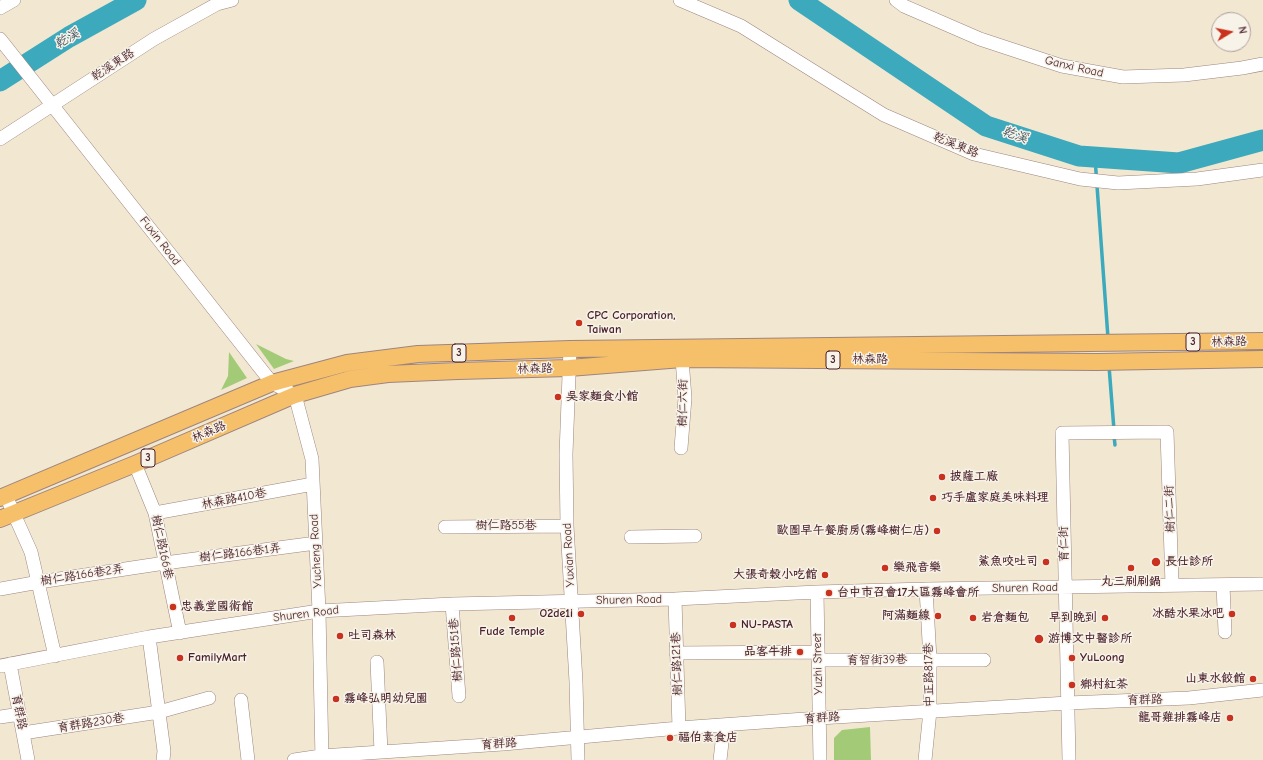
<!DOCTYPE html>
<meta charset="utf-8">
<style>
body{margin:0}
#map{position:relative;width:1263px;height:760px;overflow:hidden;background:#f2e8d2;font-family:"Comic Neue",sans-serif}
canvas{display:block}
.north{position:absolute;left:1211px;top:12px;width:40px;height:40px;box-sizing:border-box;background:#f7f3e8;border:1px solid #b29e9c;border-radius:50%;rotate:80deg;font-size:11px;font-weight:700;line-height:16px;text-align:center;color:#4a1f2b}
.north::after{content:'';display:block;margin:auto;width:14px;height:18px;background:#c8321e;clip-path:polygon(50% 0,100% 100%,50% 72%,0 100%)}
</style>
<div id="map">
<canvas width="1263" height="760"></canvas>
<div class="north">N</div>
</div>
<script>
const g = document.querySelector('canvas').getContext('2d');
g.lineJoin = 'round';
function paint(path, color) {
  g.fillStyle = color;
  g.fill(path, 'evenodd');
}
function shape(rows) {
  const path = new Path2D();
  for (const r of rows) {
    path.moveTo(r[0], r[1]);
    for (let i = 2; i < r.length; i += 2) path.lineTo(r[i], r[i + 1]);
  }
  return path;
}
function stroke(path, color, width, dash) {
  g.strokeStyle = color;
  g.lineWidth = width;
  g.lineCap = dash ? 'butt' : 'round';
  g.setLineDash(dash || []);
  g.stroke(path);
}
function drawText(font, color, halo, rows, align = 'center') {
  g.font = font + ' "Comic Neue","LXGW WenKai TC",sans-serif';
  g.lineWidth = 3;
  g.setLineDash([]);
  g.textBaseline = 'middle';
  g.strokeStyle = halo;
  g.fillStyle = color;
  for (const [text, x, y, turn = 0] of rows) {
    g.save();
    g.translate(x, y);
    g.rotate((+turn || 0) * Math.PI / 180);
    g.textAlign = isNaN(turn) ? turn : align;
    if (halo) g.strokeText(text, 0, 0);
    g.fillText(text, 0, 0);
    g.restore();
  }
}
paint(shape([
 [256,344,286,359,294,361,274,369],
 [229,352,247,378,221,390,228,376],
 [870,727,871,760,834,760,834,738,842,730]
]), '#a3cb77');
stroke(shape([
 [1095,158,1108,338],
 [1109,366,1114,430],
 [1114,436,1115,445]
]), '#3da9bc', 3.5);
stroke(shape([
 [799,0,986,126,1079,156,1179,163,1263,140],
 [0,81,69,37,136,0]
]), '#3da9bc', 21);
const minor = shape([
 [680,0,741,26,884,115,974,154,1080,179,1118,183,1197,179,1263,170],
 [896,0,904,6,980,39,1062,66,1123,77,1184,75,1242,68,1263,64],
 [0,8,14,0],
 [0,39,272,383,295,395,312,459,319,611,322,760],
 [0,139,154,39,217,4,232,0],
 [570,349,566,454,567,526,576,682,578,760],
 [681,448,685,398,682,359],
 [135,464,155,513,180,633],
 [6,496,31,552,55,656],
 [155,513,313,484],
 [445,527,567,526],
 [631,537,695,536],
 [1223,585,1225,632],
 [0,589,39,582,165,563,316,543],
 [817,592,820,760],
 [675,599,679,728],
 [452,604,459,696],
 [149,637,164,751,163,760],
 [676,653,818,652],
 [818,660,984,660],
 [377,662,381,752],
 [10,664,28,760],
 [0,666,149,637,319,611,452,604,675,599,817,592,926,589,1263,584],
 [241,700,248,760],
 [0,717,20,714],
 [23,733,159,712,209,698],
 [294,760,321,756,503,744,679,728,819,718,1068,703,1189,698,1263,690],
 [720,760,724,725],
 [925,760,930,711,930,659,926,589],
 [1069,760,1062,433,1167,432,1172,585]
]);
const major = shape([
 [0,498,272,383,347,363,418,354,570,349,1263,341],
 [0,519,135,464,295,395,350,379,388,374,458,371,569,368,682,359,1097,362,1263,359]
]);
stroke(minor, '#9e847e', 14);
stroke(major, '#9e847e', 18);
stroke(minor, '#fff', 13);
stroke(major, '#f6c06b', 16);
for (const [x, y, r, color] of [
 [579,323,4,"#c8321e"],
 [558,397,4,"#c8321e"],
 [942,477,4,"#c8321e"],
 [933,498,4,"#c8321e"],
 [937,531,4,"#c8321e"],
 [1046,562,4,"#c8321e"],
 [1156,562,5,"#c8321e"],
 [885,568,4,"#c8321e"],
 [1131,568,4,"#c8321e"],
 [825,575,4,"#c8321e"],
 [829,593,4,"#c8321e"],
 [173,607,4,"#c8321e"],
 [581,614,4,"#c8321e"],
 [1232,614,4,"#c8321e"],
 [938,616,4,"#c8321e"],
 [512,618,4,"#c8321e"],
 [973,618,4,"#c8321e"],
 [1105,618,4,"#c8321e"],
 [733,625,4,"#c8321e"],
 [340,636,4,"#c8321e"],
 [1039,639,5,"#c8321e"],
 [800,652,4,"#c8321e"],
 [180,658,4,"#c8321e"],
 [1072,658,4,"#c8321e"],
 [1253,679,4,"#c8321e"],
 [1072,685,4,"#c8321e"],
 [336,699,4,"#c8321e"],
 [1230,718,4,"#c8321e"],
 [670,738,4,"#c8321e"]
]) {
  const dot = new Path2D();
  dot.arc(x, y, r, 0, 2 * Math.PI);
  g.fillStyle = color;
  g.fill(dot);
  stroke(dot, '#f7f3e8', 1.5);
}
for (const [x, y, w] of [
 [1193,342,14],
 [459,353,14],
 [833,360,14],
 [148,458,14]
]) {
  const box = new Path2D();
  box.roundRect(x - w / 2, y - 9, w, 18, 3);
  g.fillStyle = '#f7f3e8';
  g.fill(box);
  stroke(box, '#4a1f2b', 1);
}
drawText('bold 11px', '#4a1f2b', null, [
 ["3",1193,342],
 ["3",459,353],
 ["3",833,360],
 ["3",148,458]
]);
drawText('12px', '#4a1f2b', '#f7f3e8', [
 ["乾溪東路",113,65,-33],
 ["Ganxi Road",1074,67,13],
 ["乾溪東路",956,145,22],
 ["Fuxin Road",160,241,52],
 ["林森路",1229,342,-1],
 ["林森路",870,360],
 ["林森路",535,369,-1],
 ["樹仁六街",683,403,-89],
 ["林森路",209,432,-23],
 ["林森路410巷",234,499,-11],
 ["樹仁二街",1170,509,-92],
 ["樹仁路55巷",506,526],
 ["育仁街",1064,544,-91],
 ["樹仁路166巷",162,547,78],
 ["Yucheng Road",316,551,-93],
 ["樹仁路166巷1弄",240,553,-7],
 ["Yuxian Road",569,555,-93],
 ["樹仁路166巷2弄",82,575,-9],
 ["Shuren Road",1025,588,-1],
 ["Shuren Road",629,600,-1],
 ["Shuren Road",306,614,-7],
 ["樹仁路151巷",456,650,-94],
 ["育智街39巷",877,660,-1],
 ["樹仁路121巷",677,664,-92],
 ["Yuzhi Street",818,664,-91],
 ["中正路817巷",929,675,-91],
 ["育群路",1145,700,-2],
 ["育群路",19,712,79],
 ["育群路",822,718,-4],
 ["育群路230巷",91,723,-9],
 ["育群路",499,744,-4]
]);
drawText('bold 12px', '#4a1f2b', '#f7f3e8', [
 ["CPC Corporation,",587,316],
 ["Taiwan",587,330],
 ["吳家麵食小館",566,397],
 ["披薩工廠",950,477],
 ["巧手盧家庭美味料理",941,498],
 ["歐圖早午餐廚房(霧峰樹仁店)",929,531,"right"],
 ["鯊魚咬吐司",1038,562,"right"],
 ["長仕診所",1165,562],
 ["樂飛音樂",893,568],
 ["大張奇榖小吃館",817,575,"right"],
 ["丸三刷刷鍋",1131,582,"center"],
 ["台中市召會17大區霧峰會所",837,593],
 ["忠義堂國術館",181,607],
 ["O2de1i",573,614,"right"],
 ["冰酷水果冰吧",1224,614,"right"],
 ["阿滿麵線",930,616,"right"],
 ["岩倉麵包",981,618],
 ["早到晚到",1097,618,"right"],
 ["NU-PASTA",741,625],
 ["Fude Temple",512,632,"center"],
 ["吐司森林",348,636],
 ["游博文中醫診所",1048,639],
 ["品客牛排",792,652,"right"],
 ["FamilyMart",188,658],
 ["YuLoong",1080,658],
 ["山東水餃館",1245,679,"right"],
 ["鄉村紅茶",1080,685],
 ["霧峰弘明幼兒園",344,699],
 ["龍哥雞排霧峰店",1222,718,"right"],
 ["福伯素食店",678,738]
], 'left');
drawText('italic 13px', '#455665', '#f7f3e8', [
 ["乾溪",67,39,-31],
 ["乾溪",1015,135,19]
]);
</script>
